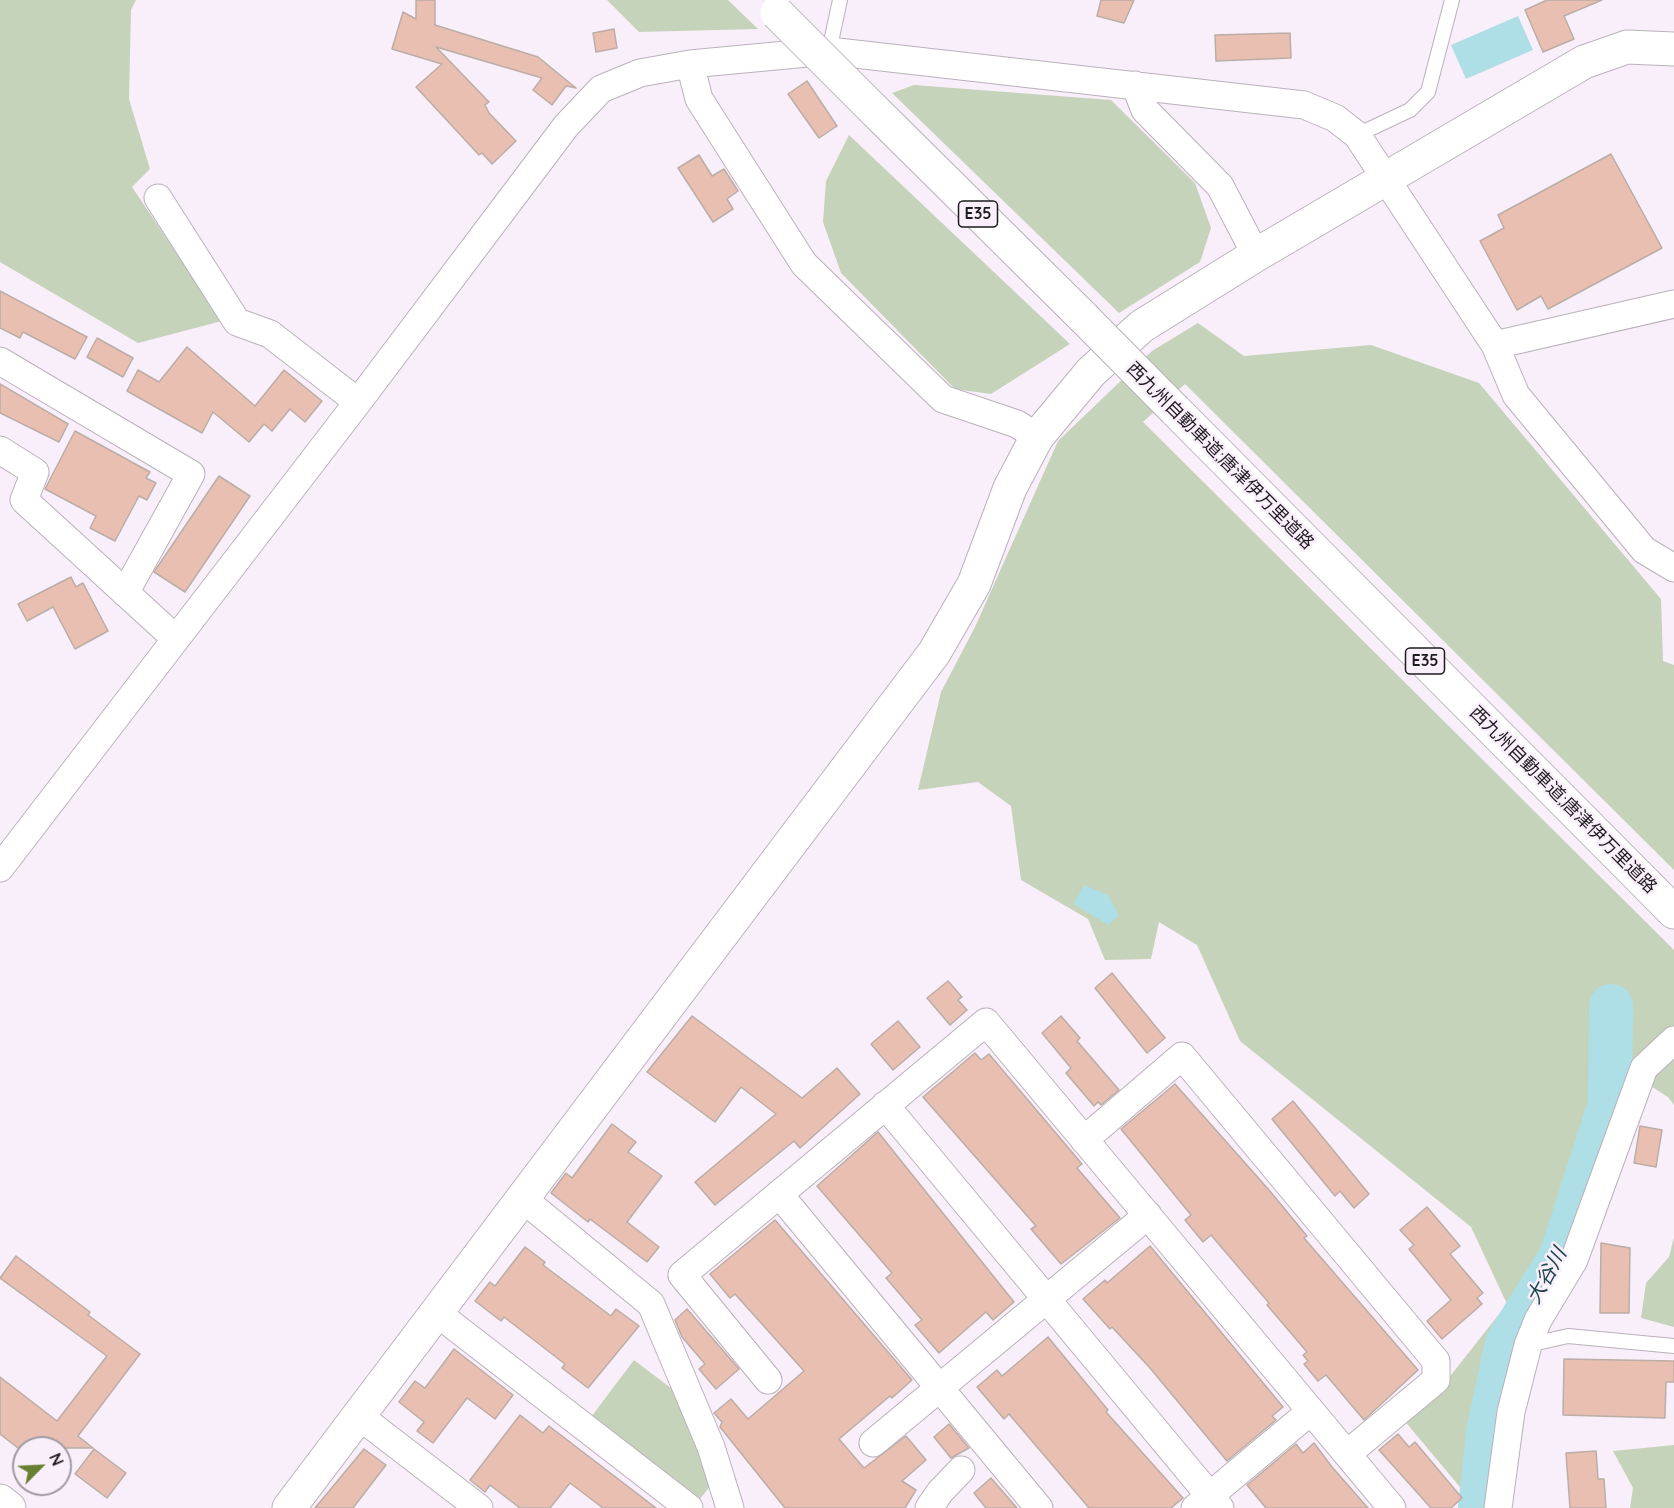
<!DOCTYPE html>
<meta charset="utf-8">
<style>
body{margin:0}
#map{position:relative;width:1674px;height:1508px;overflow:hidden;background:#f9effa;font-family:Quicksand,sans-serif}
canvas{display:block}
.north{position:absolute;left:12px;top:1436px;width:60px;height:60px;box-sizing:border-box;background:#f9effa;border:2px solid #a19aa2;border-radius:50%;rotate:66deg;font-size:16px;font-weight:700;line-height:24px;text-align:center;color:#1e1b1f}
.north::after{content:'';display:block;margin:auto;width:21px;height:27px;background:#698033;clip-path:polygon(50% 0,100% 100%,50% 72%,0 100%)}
</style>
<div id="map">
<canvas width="1674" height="1508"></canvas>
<div class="north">N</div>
</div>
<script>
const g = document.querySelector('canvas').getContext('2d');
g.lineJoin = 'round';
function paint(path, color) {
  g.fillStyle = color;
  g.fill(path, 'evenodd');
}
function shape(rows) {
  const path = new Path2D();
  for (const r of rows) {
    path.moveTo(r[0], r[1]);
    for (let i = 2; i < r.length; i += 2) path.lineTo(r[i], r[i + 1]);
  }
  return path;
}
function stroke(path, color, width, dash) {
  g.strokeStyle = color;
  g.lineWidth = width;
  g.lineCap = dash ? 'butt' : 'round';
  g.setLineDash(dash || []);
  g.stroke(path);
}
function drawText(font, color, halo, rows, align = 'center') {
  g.font = font + ' Quicksand,"Noto Sans JP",sans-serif';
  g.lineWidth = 5;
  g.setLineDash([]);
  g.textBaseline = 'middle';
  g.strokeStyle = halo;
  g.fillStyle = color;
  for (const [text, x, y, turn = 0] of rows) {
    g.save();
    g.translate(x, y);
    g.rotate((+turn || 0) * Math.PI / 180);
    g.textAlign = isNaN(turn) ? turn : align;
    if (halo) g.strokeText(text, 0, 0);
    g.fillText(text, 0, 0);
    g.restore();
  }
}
paint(shape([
 [0,0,136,0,131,10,129,99,150,169,132,187,222,321,138,343,0,262],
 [607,0,728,0,758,29,639,32],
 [914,85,1111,100,1195,183,1211,228,1200,262,1119,313,892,93],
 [849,135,1070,344,991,394,955,389,841,273,823,222,826,181],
 [1198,323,1244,356,1371,345,1479,383,1661,599,1663,661,1674,665,1674,870,1185,384,1143,422,1674,950,1674,1105,1668,1097,1605,1057,1553,1245,1507,1304,1470,1499,1403,1419,1444,1384,1507,1304,1471,1227,1240,1041,1197,945,1159,922,1151,959,1105,960,1088,919,1021,880,1011,806,978,782,918,790,941,692,975,627,1058,441,1152,351],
 [1674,1237,1674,1327,1641,1318,1646,1283,1669,1257],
 [634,1360,676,1392,711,1485,696,1504,588,1421],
 [1674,1445,1674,1508,1630,1508,1633,1488,1613,1451]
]), '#c5d3ba');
paint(shape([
 [1518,16,1533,50,1466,79,1451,45],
 [1084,885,1108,895,1119,915,1108,925,1074,904]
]), '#aedfe6');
stroke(shape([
 [1480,1508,1488,1432,1507,1343,1561,1256,1610,1104,1611,1006]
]), '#aedfe6', 44);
const building = shape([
 [416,0,435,0,435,25,538,57,576,88,566,86,552,105,533,90,542,78,436,47,489,102,485,105,489,113,516,141,492,164,482,153,479,155,416,87,442,64,392,49,403,12,416,19,416,0],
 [1101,0,1134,0,1124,23,1097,16,1101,0],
 [1547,0,1602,0,1564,16,1574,39,1543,52,1525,10,1547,0],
 [614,29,617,48,596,52,593,33,614,29],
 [1290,33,1291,58,1216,61,1215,35,1290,33],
 [807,81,837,126,819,138,788,94,807,81],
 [1611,154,1662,248,1548,309,1541,296,1517,310,1480,241,1504,228,1498,215,1611,154],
 [699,155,712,176,724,169,738,191,727,199,733,209,713,222,678,168,699,155],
 [0,291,87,337,75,359,23,332,20,338,0,328,0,291],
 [97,338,133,358,123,377,87,357,97,338],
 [187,347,255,406,284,370,322,401,305,422,290,409,272,431,264,424,249,442,213,412,202,433,127,391,138,370,159,382,187,347],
 [0,384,68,424,59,442,0,413,0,384],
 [75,431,150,472,146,478,156,483,147,500,139,496,115,541,90,528,96,516,45,489,75,431],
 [219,476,250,496,185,592,154,572,219,476],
 [71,577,76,587,83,583,108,631,75,649,53,607,27,621,18,604,71,577],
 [1112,973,1165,1038,1147,1053,1095,988,1112,973],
 [948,981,962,997,958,1000,967,1010,950,1025,927,998,948,981],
 [692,1016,802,1098,837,1068,860,1094,800,1148,794,1141,715,1205,695,1182,776,1114,741,1087,715,1122,647,1072,692,1016],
 [1061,1016,1080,1038,1077,1041,1119,1090,1101,1105,1098,1102,1094,1106,1066,1073,1071,1068,1042,1033,1061,1016],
 [898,1021,920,1047,893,1070,871,1044,898,1021],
 [975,1053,981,1060,989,1054,1082,1164,1077,1168,1120,1218,1061,1264,1031,1229,1036,1226,923,1097,975,1053],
 [1175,1084,1269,1190,1307,1236,1304,1238,1418,1370,1364,1420,1326,1375,1318,1381,1304,1364,1308,1361,1303,1355,1307,1352,1267,1305,1269,1303,1211,1235,1203,1242,1185,1220,1191,1215,1121,1129,1175,1084],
 [1293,1101,1369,1194,1354,1208,1340,1191,1335,1196,1272,1119,1293,1101],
 [612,1124,636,1142,628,1152,662,1176,627,1222,659,1247,647,1262,590,1219,588,1222,551,1193,566,1173,572,1178,612,1124],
 [1640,1126,1662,1130,1656,1167,1634,1163,1640,1126],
 [878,1132,1014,1302,993,1320,986,1312,939,1353,915,1325,922,1320,886,1278,892,1273,817,1186,878,1132],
 [1427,1207,1460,1246,1450,1254,1483,1293,1477,1298,1482,1304,1442,1339,1427,1321,1451,1300,1409,1249,1414,1245,1400,1230,1427,1207],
 [775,1220,912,1380,892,1398,890,1396,839,1439,864,1468,906,1436,926,1460,902,1481,916,1490,905,1508,785,1508,720,1427,722,1422,714,1413,731,1399,748,1419,804,1371,735,1294,730,1298,710,1274,775,1220],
 [1601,1243,1630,1248,1629,1313,1600,1313,1601,1243],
 [1150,1246,1283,1407,1272,1416,1276,1420,1227,1461,1150,1368,1112,1327,1110,1329,1083,1299,1105,1280,1107,1283,1150,1246],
 [525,1247,545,1262,543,1265,611,1316,616,1309,639,1326,588,1388,562,1368,565,1364,504,1317,501,1321,475,1301,490,1282,495,1286,525,1247],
 [16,1256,90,1312,88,1315,140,1354,78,1436,93,1448,18,1448,0,1434,0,1377,57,1421,107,1356,0,1278,16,1256],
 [687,1309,739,1369,716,1389,699,1369,705,1364,682,1337,675,1320,687,1309],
 [1048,1337,1108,1410,1106,1412,1183,1498,1171,1508,1089,1508,1009,1414,1004,1419,977,1387,997,1370,1002,1376,1048,1337],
 [454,1349,513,1395,495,1419,467,1398,433,1443,417,1431,424,1422,399,1402,415,1381,425,1388,454,1349],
 [1564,1359,1674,1361,1674,1382,1666,1382,1665,1418,1563,1415,1564,1359],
 [520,1415,543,1433,549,1426,656,1508,603,1508,570,1483,550,1508,520,1508,490,1485,485,1492,470,1480,520,1415],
 [949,1424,969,1448,951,1458,934,1437,949,1424],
 [1398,1434,1409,1447,1415,1442,1462,1498,1451,1508,1431,1508,1379,1450,1398,1434],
 [1314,1443,1332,1467,1368,1508,1266,1508,1247,1485,1296,1444,1303,1453,1314,1443],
 [94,1449,126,1473,107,1498,75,1474,94,1449],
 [364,1449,386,1465,353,1508,315,1508,364,1449],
 [1596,1451,1598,1479,1604,1479,1606,1508,1570,1508,1566,1453,1596,1451],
 [991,1478,1017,1508,986,1508,974,1493,991,1478]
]);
paint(building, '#e8bfb1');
stroke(building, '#bbada7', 1.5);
const lane = shape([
 [829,51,840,0],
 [1357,135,1410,110,1428,92,1452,0],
 [1528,1345,1568,1336,1674,1346]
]);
const street = shape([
 [690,64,699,99,804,264,943,399,1017,424,1037,437],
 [1135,85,1145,110,1220,186,1256,255],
 [158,198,237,322,270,334,358,402],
 [1495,345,1674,304],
 [0,361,191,474,125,593],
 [0,450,35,472,24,500,176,639],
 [0,868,358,402,566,126,601,89,640,73,690,64,829,51,1304,105,1335,118,1357,135,1495,345,1516,395,1644,550,1674,568],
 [885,1105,1220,1508],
 [1084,1140,1182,1056,1436,1361,1436,1380,1347,1454],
 [779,1194,1039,1508],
 [523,1199,651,1304,711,1447,730,1508],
 [437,1313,689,1508],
 [768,1380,682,1275,986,1022,1392,1508],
 [359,1416,479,1508],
 [873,1443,1148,1215],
 [929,1508,940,1492,961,1470],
 [1195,1508,1311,1411],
 [1498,1508,1511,1412,1528,1345,1538,1320,1574,1260,1644,1068,1674,1040]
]);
const secondary = shape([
 [289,1508,934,653,974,584,1010,488,1037,437,1091,372,1142,326,1256,255,1584,62,1627,47,1674,49]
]);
const highway = shape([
 [873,109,1084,318],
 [1175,410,1674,912],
 [0,1501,9,1508]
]);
stroke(lane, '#bab1bb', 16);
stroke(street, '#bab1bb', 29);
stroke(secondary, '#bab1bb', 35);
stroke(highway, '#bab1bb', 35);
stroke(lane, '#fff', 14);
stroke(street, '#fff', 27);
stroke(secondary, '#fff', 33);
stroke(highway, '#fff', 33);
const highwayBridge = shape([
 [777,13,873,109],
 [1084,318,1175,410]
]);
stroke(highwayBridge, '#bab1bb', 35, []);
stroke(highwayBridge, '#fff', 33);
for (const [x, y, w] of [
 [978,214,39],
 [1425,661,39]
]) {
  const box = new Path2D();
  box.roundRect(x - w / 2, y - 13, w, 26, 4.5);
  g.fillStyle = '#f9effa';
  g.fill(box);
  stroke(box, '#1e1b1f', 1.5);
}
drawText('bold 16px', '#1e1b1f', null, [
 ["E35",978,214],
 ["E35",1425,661]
]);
drawText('18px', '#1e1b1f', '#f9effa', [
 ["西九州自動車道;唐津伊万里道路",1220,456,45],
 ["西九州自動車道;唐津伊万里道路",1563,800,45]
]);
drawText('italic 20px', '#1a464c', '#f9effa', [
 ["大谷川",1547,1276,-61]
]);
</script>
